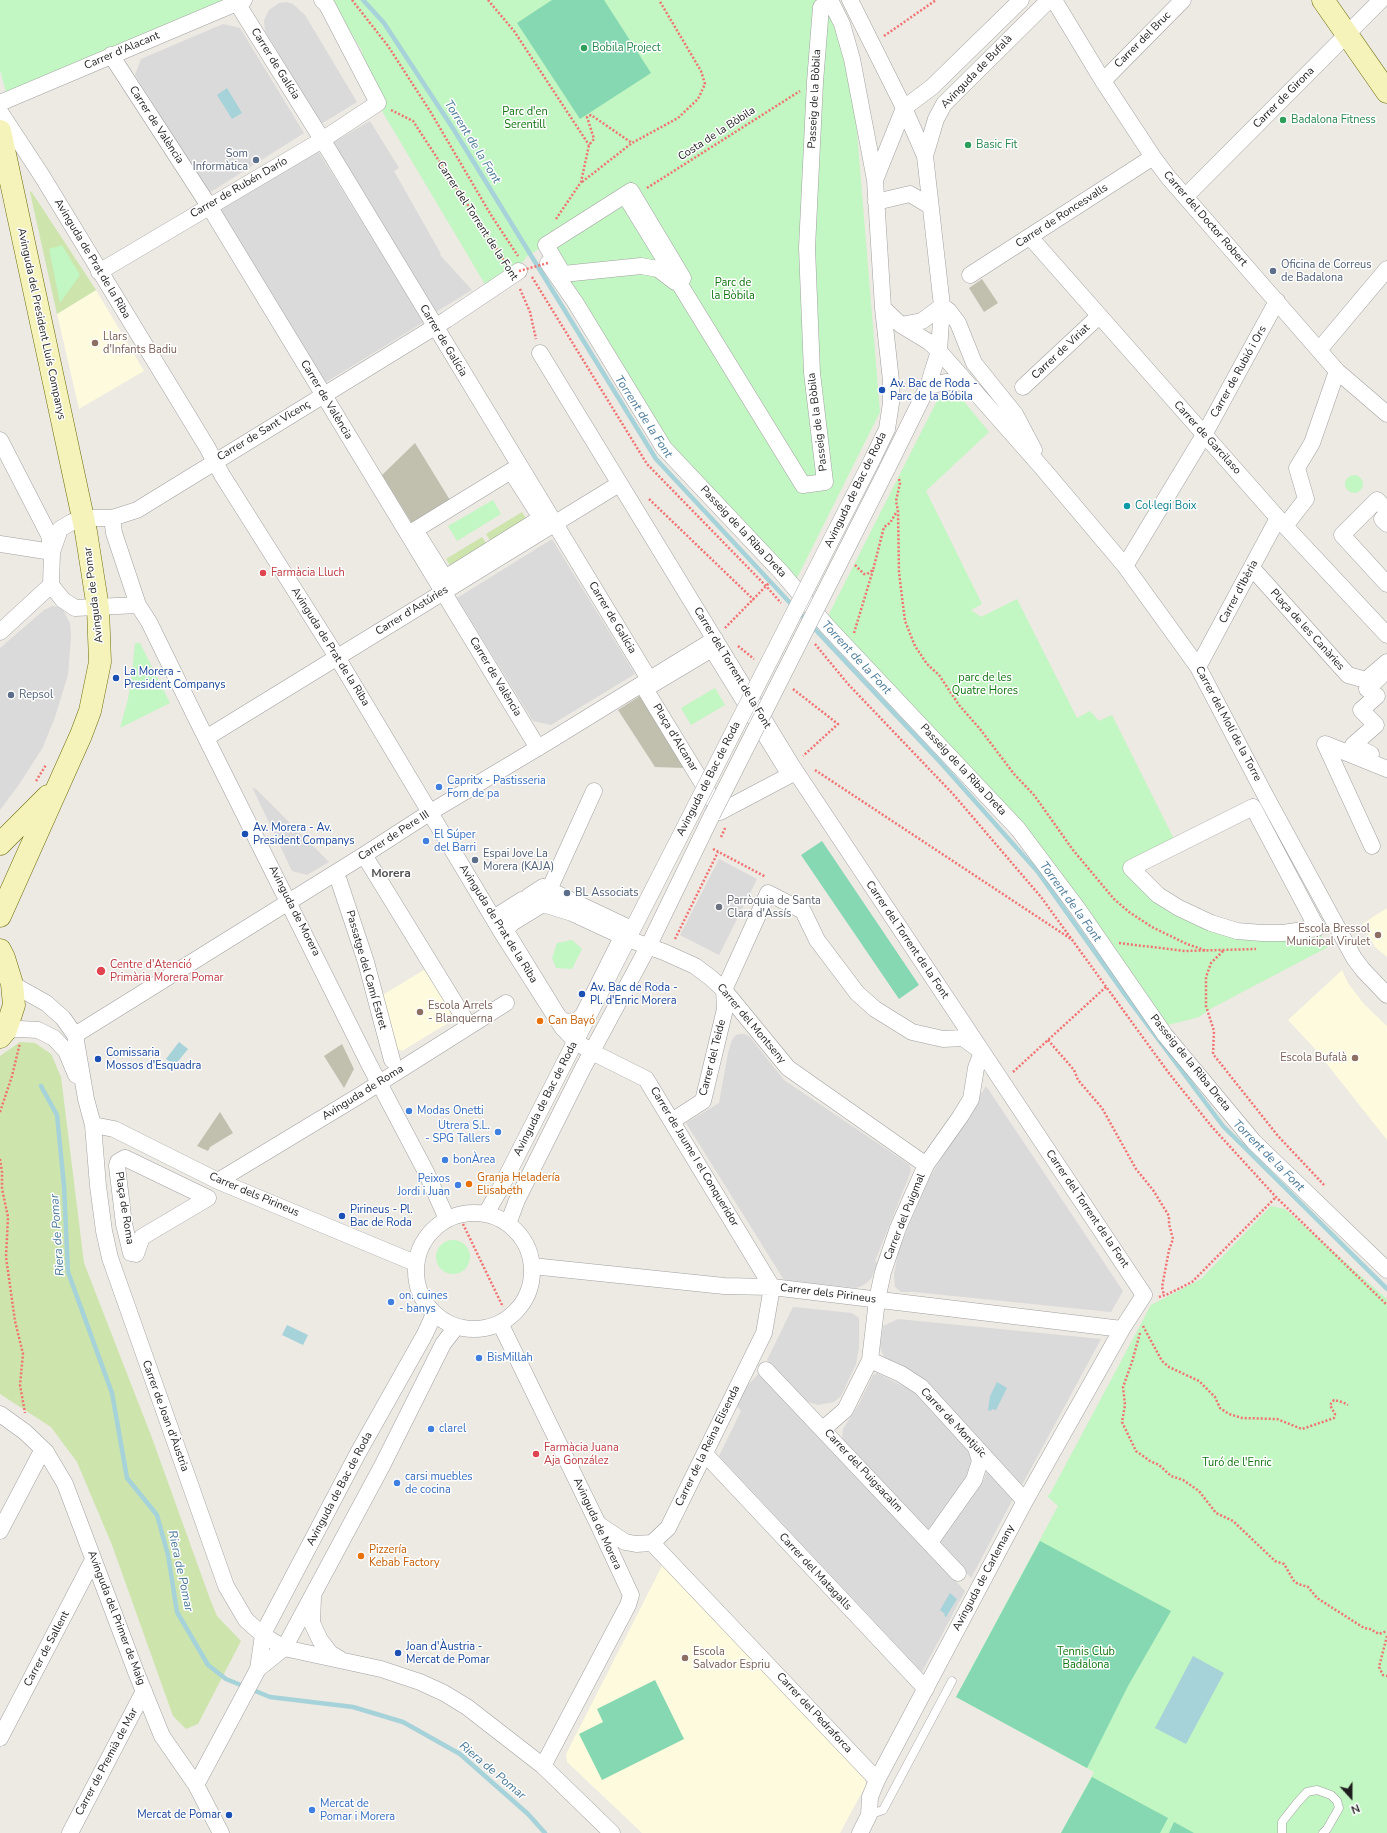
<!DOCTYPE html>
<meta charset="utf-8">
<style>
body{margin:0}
#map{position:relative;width:1387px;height:1833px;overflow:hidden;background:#ede9e3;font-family:"Nunito Sans",sans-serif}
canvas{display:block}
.north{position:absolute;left:1331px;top:1777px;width:40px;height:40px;-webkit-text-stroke:3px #fff;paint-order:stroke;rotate:159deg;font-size:11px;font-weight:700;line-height:16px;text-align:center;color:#1d1d1d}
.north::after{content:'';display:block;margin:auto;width:14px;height:18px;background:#1d1d1d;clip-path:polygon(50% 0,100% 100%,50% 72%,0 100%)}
</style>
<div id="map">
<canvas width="1387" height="1833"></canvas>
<div class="north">N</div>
</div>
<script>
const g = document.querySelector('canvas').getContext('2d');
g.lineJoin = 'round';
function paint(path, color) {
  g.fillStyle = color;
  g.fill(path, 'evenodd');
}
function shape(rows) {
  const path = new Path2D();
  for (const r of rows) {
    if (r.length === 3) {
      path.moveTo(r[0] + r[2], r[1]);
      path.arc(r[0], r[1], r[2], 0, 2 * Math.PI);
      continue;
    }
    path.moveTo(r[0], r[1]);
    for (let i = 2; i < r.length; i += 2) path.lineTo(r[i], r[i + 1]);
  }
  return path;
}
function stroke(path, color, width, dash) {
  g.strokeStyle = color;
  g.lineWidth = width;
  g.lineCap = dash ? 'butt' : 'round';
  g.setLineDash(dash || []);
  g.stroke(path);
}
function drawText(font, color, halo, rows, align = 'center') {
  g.font = font + ' "Nunito Sans",sans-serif';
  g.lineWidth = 3;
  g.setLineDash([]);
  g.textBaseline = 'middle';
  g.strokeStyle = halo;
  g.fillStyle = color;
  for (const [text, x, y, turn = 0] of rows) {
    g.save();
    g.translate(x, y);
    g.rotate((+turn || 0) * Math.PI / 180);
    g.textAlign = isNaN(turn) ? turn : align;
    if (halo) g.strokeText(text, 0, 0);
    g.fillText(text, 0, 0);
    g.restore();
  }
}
paint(shape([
 [286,2,293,4,305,15,357,102,321,124,265,31,264,20,269,10,279,3],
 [223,24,240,28,304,133,209,193,135,75,141,59],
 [370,121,399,168,394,171,441,254,440,255,472,290,436,312,332,143],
 [318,151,424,322,323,384,218,210],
 [552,539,635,674,551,725,533,721,457,598],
 [52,606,59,607,63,610,70,623,71,636,68,675,55,717,43,747,20,783,0,810,0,648,44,610],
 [252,787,257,790,329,862,307,875,292,871],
 [719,859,757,879,719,955,680,935],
 [740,1034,745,1034,750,1037,784,1080,910,1165,911,1171,875,1261,877,1263,872,1277,868,1282,862,1286,855,1288,784,1280,686,1123,719,1103,728,1053,732,1040,736,1035],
 [986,1086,1123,1291,1111,1312,914,1292,901,1292,895,1287,894,1274,899,1249,930,1177],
 [793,1307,852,1313,859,1318,859,1348,856,1364,841,1396,834,1402,818,1405,805,1401,767,1360],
 [898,1319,1101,1339,1022,1485,942,1399,888,1361,883,1355,880,1347,883,1326],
 [760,1372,965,1591,922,1672,719,1456,741,1411,733,1401],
 [877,1373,911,1390,920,1396,967,1448,969,1453,971,1462,969,1475,930,1529,927,1529,842,1439,843,1429,859,1404,873,1375],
 [988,1467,1014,1497,971,1578,939,1543,984,1479]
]), '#dbdada');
paint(shape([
 [96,290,144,371,79,409,57,314],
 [1387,908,1387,957,1375,947,1362,924],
 [427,968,458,1017,402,1051,392,1047,381,996],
 [1342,970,1348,983,1364,1004,1387,1026,1387,1140,1315,1049,1288,1020],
 [664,1562,864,1775,866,1785,840,1833,642,1833,567,1762,566,1754]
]), '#fdfadd');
paint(shape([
 [982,279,998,303,984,312,969,288],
 [415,443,453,505,414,527,382,475],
 [646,692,684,768,655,767,618,710],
 [342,1044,354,1069,344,1088,324,1056],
 [220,1112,233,1133,210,1147,208,1151,197,1146]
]), '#c1c0af');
paint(shape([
 [31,191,96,290,57,314,30,192],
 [522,512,529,523,493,545,486,534],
 [482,537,489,548,453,570,446,559],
 [20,1042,35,1043,51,1054,61,1077,84,1263,152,1438,210,1599,217,1616,241,1641,198,1724,186,1729,173,1716,112,1545,77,1462,51,1427,0,1394,0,1056]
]), '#cde5ac');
paint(shape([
 [0,0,229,0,6,92,0,70],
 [331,0,824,0,845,54,855,108,880,412,796,580,673,451,545,245,526,257,524,261,486,286,382,111,386,101,363,64,362,51],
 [62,245,80,275,60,303,49,249],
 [952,395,962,399,989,432,926,491,982,604,971,610,981,617,1017,599,1077,718,1090,711,1099,721,1112,715,1177,845,1131,868,1211,923,1317,928,1328,947,1212,1008,1199,1017,1168,1025,1081,900,1034,839,828,616,937,401,943,396],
 [1354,484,9],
 [493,500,501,514,457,541,448,526],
 [135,643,140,643,170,703,120,728,128,699,132,675],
 [715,688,725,705,691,725,681,708],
 [572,940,582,949,572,969,556,968,552,958,557,943],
 [1271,1206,1285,1209,1387,1299,1387,1833,1061,1833,1094,1772,956,1697,1058,1506,1047,1496,1050,1494,1151,1305,1201,1279],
 [453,1257,17]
]), '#c2f6c2');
paint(shape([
 [552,0,604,0,651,73,580,119,517,23],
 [822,841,919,985,899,999,801,855],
 [1040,1541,1171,1611,1128,1686,1087,1768,956,1697],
 [655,1680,684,1739,602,1780,579,1734,603,1722,597,1709],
 [1092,1777,1168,1818,1160,1833,1061,1833],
 [1174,1822,1194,1833,1169,1833]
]), '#85d8b1');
paint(shape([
 [227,88,242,113,232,119,217,95],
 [179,1042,188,1049,175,1065,166,1059],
 [287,1325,308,1335,303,1345,282,1335],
 [997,1382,1007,1388,996,1410,992,1409,991,1411,988,1410,990,1396],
 [950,1593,957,1599,946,1617,944,1616,945,1614,940,1610],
 [1193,1656,1224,1673,1186,1744,1155,1728]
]), '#a6d2d9');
stroke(shape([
 [363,0,384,23,454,130,656,459,806,620],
 [812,626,941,763,1038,872,1126,996,1223,1126,1387,1289],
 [41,1086,57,1115,64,1186,68,1272,112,1393,127,1478,157,1515,168,1555,177,1612,208,1665,226,1679,270,1697,353,1707,403,1722,460,1754,528,1814,545,1833]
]), '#a6d2d9', 4.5);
const lane = shape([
 [869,1815,883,1810,952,1681],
 [1282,1833,1282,1822,1297,1803,1307,1792,1317,1790,1331,1795,1337,1801,1339,1808,1327,1829,1323,1833]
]);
const street = shape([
 [830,0,842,24,852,59,875,180,883,308,891,381,891,403,887,429,873,458],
 [850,0,904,108,925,156,942,306,939,351,928,386,887,469],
 [1054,0,1103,81,1153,157,1168,177,1337,371,1387,414],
 [237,3,328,149,649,679],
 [111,55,209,206,538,748],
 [1103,81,1183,0],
 [0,103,244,0],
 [0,112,42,176,207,447,222,475,337,657,502,933,562,1027,575,1041,592,1052,646,1079,772,1287,764,1333,668,1528,652,1543,636,1544,625,1542,598,1524],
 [925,156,936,119,944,104,1049,0],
 [875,180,904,108,932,87,1021,0],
 [631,191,683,278,675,282,658,269,641,266,563,274,546,245,631,191],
 [1186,196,1381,0],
 [628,200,803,485,825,482,812,373,807,248,815,82,821,7],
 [876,202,910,194,930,206],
 [1030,237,1285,526,1387,635],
 [548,263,575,302,664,448,781,572,827,626,1018,829,1078,909,1165,1035,1254,1142,1387,1270],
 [99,272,322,140,378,103,327,5,322,0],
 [970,275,1153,157],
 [942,306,949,311,958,323,974,363,1015,414,1034,450],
 [883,308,901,325,929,342,939,351,1044,470,1125,566,1198,667,1264,793,1354,958,1363,970,1387,995],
 [901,325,922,321,942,306],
 [1319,350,1387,269],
 [540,353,792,766,1144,1295,1122,1329,1025,1501,877,1780,870,1797,869,1815,860,1833],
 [928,386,946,382,966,383],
 [1023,387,1099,316],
 [0,440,49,535,52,552,51,585,63,600,75,608,138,605,149,622,195,716,369,1064,426,1172,447,1219],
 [511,471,541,518,445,578,415,530,511,471],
 [1387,510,1377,500,1342,535,1387,584],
 [1387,514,1382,519,1387,524],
 [112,518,114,533,138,605],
 [1285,526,1306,499,1297,468,1312,443,1337,371],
 [0,544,52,552],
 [52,552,60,529,72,522,83,518,112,518,137,510,446,320,519,271],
 [1125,566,1204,435,1277,301],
 [1252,568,1348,675,1366,680,1387,662],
 [0,632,51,585],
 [712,649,790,775,720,812,645,689,712,649],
 [1198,667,1278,518],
 [206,738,619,484],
 [1371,754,1353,745,1376,725,1361,710,1377,696,1367,689,1380,677],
 [1253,807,1317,928,1283,933,1262,933,1237,931,1211,923,1179,908,1158,895,1131,868,1253,807],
 [1372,846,1325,744,1387,769],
 [364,855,469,1026],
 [339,881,366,962,392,1060],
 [543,887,627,927,583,1015,579,1019,573,1022,563,1021,558,1016,499,920,500,914,522,900,523,902,530,898,529,896,543,887],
 [544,901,594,791],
 [502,933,512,923,543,904,572,913,628,939,664,952,695,966,711,978,724,990,788,1068,926,1165],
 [12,984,46,1003,63,1018,75,1035,86,1099,93,1125,98,1186,104,1231,110,1258,226,1586,246,1620,263,1635,284,1648,381,1669,420,1682,444,1693,467,1707,543,1766,612,1833],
 [6,1030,19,1029,38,1030,54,1038,66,1051,76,1075],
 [75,1035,364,855,429,813,551,740,715,639],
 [672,1121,703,1101,725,1009,724,990,768,893,803,911,817,940,857,993,875,1009,912,1032,943,1039,963,1038,982,1052,976,1068,971,1099,960,1117,926,1165,898,1228,883,1272,877,1300,870,1360,845,1410,823,1429],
 [93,1125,114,1129,218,1181,415,1263],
 [125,1158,208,1198,142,1237,136,1254,131,1253,124,1224,117,1166,118,1162,125,1158],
 [218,1181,362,1094,506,1003],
 [484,1213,488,1210,499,1191,696,805],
 [474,1271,58],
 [508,1224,517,1200,583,1068,648,947,712,815],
 [532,1266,724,1286,772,1287,1122,1329],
 [500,1323,598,1524,631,1595,628,1605,543,1766],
 [870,1360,901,1374,921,1387,1025,1501],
 [766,1370,958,1573],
 [0,1414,25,1432,46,1452,65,1484,136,1672,162,1736,196,1785,221,1833],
 [705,1454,926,1689],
 [0,1531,43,1449],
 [930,1542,974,1480,980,1461,976,1448],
 [652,1543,877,1780],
 [313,1597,312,1623,320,1640,330,1653,340,1659],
 [258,1669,284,1648,288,1641,382,1466,443,1344,456,1327],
 [0,1738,93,1560],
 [196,1785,258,1669,263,1635,266,1628,358,1453,425,1334,434,1314],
 [70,1833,144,1691]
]);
const secondary = shape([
 [1323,0,1387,92],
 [0,131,86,532,98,608,100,662,90,711,81,735,0,916],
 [0,844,48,796],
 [0,950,4,958,12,984,14,1005,6,1030,0,1037]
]);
stroke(lane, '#a1a1a1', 9);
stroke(street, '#a1a1a1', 17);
stroke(secondary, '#6b6c0b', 23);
stroke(shape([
 [352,0,388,46,430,111,491,215,518,256],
 [488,0,514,31,589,145],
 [884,36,936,0],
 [391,110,413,121,505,262],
 [582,182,632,143],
 [647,188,800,91],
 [556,219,581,182,589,145,594,139,587,117,591,115,632,143,678,118,698,99,705,84,701,71,659,0],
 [532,277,647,464,766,586,781,603],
 [520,289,530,312,536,339],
 [899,479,900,483,896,501,898,511,899,573,905,621,915,646,927,664,939,675,959,705,980,729,1014,774,1034,795,1073,850,1114,899,1129,912,1152,927,1187,944,1207,951],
 [649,499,754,600],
 [855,565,864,574,867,574,873,570,884,527,890,523,897,511],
 [725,628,770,582],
 [854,633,873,570],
 [815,644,848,684,953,794,1041,897,1168,1072,1212,1127,1276,1197,1387,1305],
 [738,646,754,659],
 [793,689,838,724,803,756],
 [815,770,1071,939],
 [36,781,46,765],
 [721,837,726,826],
 [713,849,766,877],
 [675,939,718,852],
 [1119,943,1185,951,1256,949],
 [1223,951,1211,963,1206,977,1206,1006,1214,1031,1213,1054,1278,1136,1325,1186],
 [1048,1040,1074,1070,1078,1080,1102,1108,1136,1169,1153,1190,1169,1216,1169,1224,1173,1239,1169,1250,1162,1287,1164,1295],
 [1013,1072,1107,986],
 [0,1112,12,1076,20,1043],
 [0,1159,2,1172,2,1189,8,1217,6,1257,15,1321,23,1354,20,1385,25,1413],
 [463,1224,503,1307],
 [1159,1297,1168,1294,1192,1282,1276,1197],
 [1143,1326,1162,1361,1169,1367,1199,1381,1215,1397,1220,1408,1229,1414,1242,1418,1277,1419,1302,1429,1334,1418,1335,1414,1330,1405,1334,1400,1342,1402,1348,1405],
 [1140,1333,1132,1362,1123,1387,1125,1405,1122,1422,1136,1451,1150,1461,1159,1465,1171,1476,1183,1480,1199,1491,1216,1513,1233,1521,1275,1561,1284,1564,1294,1581,1298,1584,1308,1587,1317,1598,1364,1628,1370,1629,1379,1634,1387,1631],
 [1387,1636,1379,1667,1383,1675,1387,1676]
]), '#f17271', 2.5, [2, 2]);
stroke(lane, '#fff', 8);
stroke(street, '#fff', 16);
stroke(secondary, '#f5f3b9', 22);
const streetBridge = shape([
 [696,805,873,458],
 [712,815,887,469]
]);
stroke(streetBridge, '#a1a1a1', 17, []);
stroke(shape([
 [519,271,548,263]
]), '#f17271', 2.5, [2, 2]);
stroke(streetBridge, '#fff', 16);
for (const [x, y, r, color] of [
 [584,48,4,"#2e9e5b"],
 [1283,120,4,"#2e9e5b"],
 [968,145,4,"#2e9e5b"],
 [256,160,4,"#5c6f8a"],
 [1273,271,4,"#5c6f8a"],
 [95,343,4,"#8d6e63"],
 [882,390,4,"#1a4fb4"],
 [1127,506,4,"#0f9aa8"],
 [263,573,4,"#e0444e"],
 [116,678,4,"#1a4fb4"],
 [11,695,4,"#5c6f8a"],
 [439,787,4,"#3f7fe0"],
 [245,834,4,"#1a4fb4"],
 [426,841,4,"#3f7fe0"],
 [475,860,4,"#5c6f8a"],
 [567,893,4,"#5c6f8a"],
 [719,907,4,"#6b7280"],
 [1378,935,4,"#8d6e63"],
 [101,971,5,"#e0444e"],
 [582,994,4,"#1a4fb4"],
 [420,1012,4,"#8d6e63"],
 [540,1021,4,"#e8710a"],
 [1355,1058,4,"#8d6e63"],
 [98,1059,4,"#1a4fb4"],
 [409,1111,4,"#3f7fe0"],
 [498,1132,4,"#3f7fe0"],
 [445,1160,4,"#3f7fe0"],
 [469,1184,4,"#e8710a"],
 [458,1185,4,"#3f7fe0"],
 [342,1216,4,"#1a4fb4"],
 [391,1302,4,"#3f7fe0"],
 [479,1358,4,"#3f7fe0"],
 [431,1429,4,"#3f7fe0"],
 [536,1454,4,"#e0444e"],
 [397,1483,4,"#3f7fe0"],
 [361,1556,4,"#e8710a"],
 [398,1653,4,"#1a4fb4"],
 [685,1658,4,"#8d6e63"],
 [312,1810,4,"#3f7fe0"],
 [229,1815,4,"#1a4fb4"]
]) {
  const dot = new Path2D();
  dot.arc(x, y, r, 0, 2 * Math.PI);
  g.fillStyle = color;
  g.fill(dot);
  stroke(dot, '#fff', 1.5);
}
drawText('11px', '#1d1d1d', '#fff', [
 ["Carrer del Bruc",1143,40,-45],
 ["Carrer d'Alacant",122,51,-23],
 ["Carrer de Galícia",275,64,58],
 ["Avinguda de Bufalà",977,72,-46],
 ["Carrer de Girona",1284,98,-45],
 ["Passeig de la Bòbila",815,99,-87],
 ["Carrer de València",156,125,57],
 ["Costa de la Bòbila",717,134,-33],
 ["Carrer de Rubén Darío",239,188,-30],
 ["Carrer de Roncesvalls",1062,216,-33],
 ["Carrer del Doctor Robert",1205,219,49],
 ["Carrer del Torrent de la Font",477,221,57],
 ["Avinguda de Prat de la Riba",92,259,59],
 ["Avinguda del President Lluís Companys",41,324,78],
 ["Carrer de Galícia",443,341,59],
 ["Carrer de Viriat",1061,352,-43],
 ["Carrer de Rubió i Ors",1239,372,-61],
 ["Carrer de València",326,400,59],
 ["Passeig de la Bòbila",818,422,-97],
 ["Carrer de Sant Vicenç",264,431,-31],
 ["Carrer de Garcilaso",1207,438,48],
 ["Avinguda de Bac de Roda",856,490,-64],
 ["Passeig de la Riba Dreta",743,532,47],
 ["Carrer d'Ibèria",1239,592,-62],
 ["Avinguda de Pomar",94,595,-97],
 ["Carrer d'Astúries",412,611,-32],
 ["Carrer de Galícia",612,618,59],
 ["Plaça de les Canàries",1307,630,48],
 ["Avinguda de Prat de la Riba",330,647,58],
 ["Carrer del Torrent de la Font",732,668,59],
 ["Carrer de València",495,677,59],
 ["Carrer del Molí de la Torre",1228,724,62],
 ["Plaça d'Alcanar",675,738,59],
 ["Passeig de la Riba Dreta",963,770,47],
 ["Avinguda de Bac de Roda",709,779,-63],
 ["Carrer de Pere III",394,836,-33],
 ["Avinguda de Morera",294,911,63],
 ["Avinguda de Prat de la Riba",498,924,58],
 ["Carrer del Torrent de la Font",907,940,56],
 ["Passatge del Camí Estret",366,970,74],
 ["Carrer del Montseny",751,1024,50],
 ["Carrer del Teide",713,1058,-76],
 ["Passeig de la Riba Dreta",1190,1063,51],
 ["Avinguda de Roma",363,1093,-32],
 ["Avinguda de Bac de Roda",546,1099,-63],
 ["Carrer de Jaume I el Conqueridor",694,1157,59],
 ["Carrer dels Pirineus",254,1195,23],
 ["Plaça de Roma",124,1208,81],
 ["Carrer del Torrent de la Font",1087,1209,56],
 ["Carrer del Puigmal",905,1217,-68],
 ["Carrer dels Pirineus",828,1294,7],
 ["Carrer de Joan d'Àustria",165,1416,70],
 ["Carrer de Montjuïc",953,1423,47],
 ["Carrer de la Reina Elisenda",708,1446,-64],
 ["Carrer del Puigsacalm",863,1471,47],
 ["Avinguda de Bac de Roda",340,1489,-62],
 ["Avinguda de Morera",597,1524,65],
 ["Carrer del Matagalls",815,1572,47],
 ["Avinguda de Carlemany",984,1578,-62],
 ["Avinguda del Primer de Maig",116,1618,69],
 ["Carrer de Sallent",47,1649,-62],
 ["Carrer del Pedraforca",814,1713,47],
 ["Carrer de Premià de Mar",107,1762,-62]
]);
drawText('11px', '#27864d', '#fff', [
 ["Bobila Project",592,48],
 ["Badalona Fitness",1291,120],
 ["Basic Fit",976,145]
], 'left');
drawText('11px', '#127412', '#fff', [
 ["Parc d'en",525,112],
 ["Serentill",525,125],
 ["Parc de",733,283],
 ["la Bòbila",733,296],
 ["parc de les",985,678],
 ["Quatre Hores",985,691],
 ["Turó de l'Enric",1237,1463],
 ["Tennis Club",1086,1652],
 ["Badalona",1086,1665]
]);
drawText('11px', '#4e5e75', '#fff', [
 ["Som",248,154,"right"],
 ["Informàtica",248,167,"right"],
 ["Oficina de Correus",1281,265],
 ["de Badalona",1281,278],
 ["Repsol",19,695],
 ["Espai Jove La",483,854],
 ["Morera (KAJA)",483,867],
 ["BL Associats",575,893]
], 'left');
drawText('11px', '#785e54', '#fff', [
 ["Llars",103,337],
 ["d'Infants Badiu",103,350],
 ["Escola Bressol",1370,929,"right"],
 ["Municipal Virulet",1370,942,"right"],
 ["Escola Arrels",428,1006],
 ["- Blanquerna",428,1019],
 ["Escola Bufalà",1347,1058,"right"],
 ["Escola",693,1652],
 ["Salvador Espriu",693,1665]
], 'left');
drawText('11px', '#164399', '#fff', [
 ["Av. Bac de Roda -",890,384],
 ["Parc de la Bóbila",890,397],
 ["La Morera -",124,672],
 ["President Companys",124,685],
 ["Av. Morera - Av.",253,828],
 ["President Companys",253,841],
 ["Av. Bac de Roda -",590,988],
 ["Pl. d'Enric Morera",590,1001],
 ["Comissaria",106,1053],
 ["Mossos d'Esquadra",106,1066],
 ["Pirineus - Pl.",350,1210],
 ["Bac de Roda",350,1223],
 ["Joan d'Àustria -",406,1647],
 ["Mercat de Pomar",406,1660],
 ["Mercat de Pomar",221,1815,"right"]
], 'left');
drawText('11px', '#0d838f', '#fff', [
 ["Col·legi Boix",1135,506]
], 'left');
drawText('11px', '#be3a42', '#fff', [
 ["Farmàcia Lluch",271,573],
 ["Centre d'Atenció",110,965],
 ["Primària Morera Pomar",110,978],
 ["Farmàcia Juana",544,1448],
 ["Aja González",544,1461]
], 'left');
drawText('11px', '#366cbe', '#fff', [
 ["Capritx - Pastisseria",447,781],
 ["Forn de pa",447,794],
 ["El Súper",434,835],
 ["del Barri",434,848],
 ["Modas Onetti",417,1111],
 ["Utrera S.L.",490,1126,"right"],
 ["- SPG Tallers",490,1139,"right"],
 ["bonÀrea",453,1160],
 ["Peixos",450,1179,"right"],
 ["Jordi i Juan",450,1192,"right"],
 ["on. cuines",399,1296],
 ["- banys",399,1309],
 ["BisMillah",487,1358],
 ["clarel",439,1429],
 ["carsi muebles",405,1477],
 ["de cocina",405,1490],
 ["Mercat de",320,1804],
 ["Pomar i Morera",320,1817]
], 'left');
drawText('11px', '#5b616d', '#fff', [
 ["Parròquia de Santa",727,901],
 ["Clara d'Assís",727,914]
], 'left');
drawText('11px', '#c56008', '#fff', [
 ["Can Bayó",548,1021],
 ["Granja Heladería",477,1178],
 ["Elisabeth",477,1191],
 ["Pizzería",369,1550],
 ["Kebab Factory",369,1563]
], 'left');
drawText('italic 12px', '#497897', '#fff', [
 ["Torrent de la Font",472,142,58],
 ["Torrent de la Font",643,417,57],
 ["Torrent de la Font",856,658,47],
 ["Torrent de la Font",1070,902,54],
 ["Torrent de la Font",1268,1156,45],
 ["Riera de Pomar",58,1235,-94],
 ["Riera de Pomar",180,1571,78],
 ["Riera de Pomar",492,1771,40]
]);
drawText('bold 12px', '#505050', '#fff', [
 ["Morera",391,874]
]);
</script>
